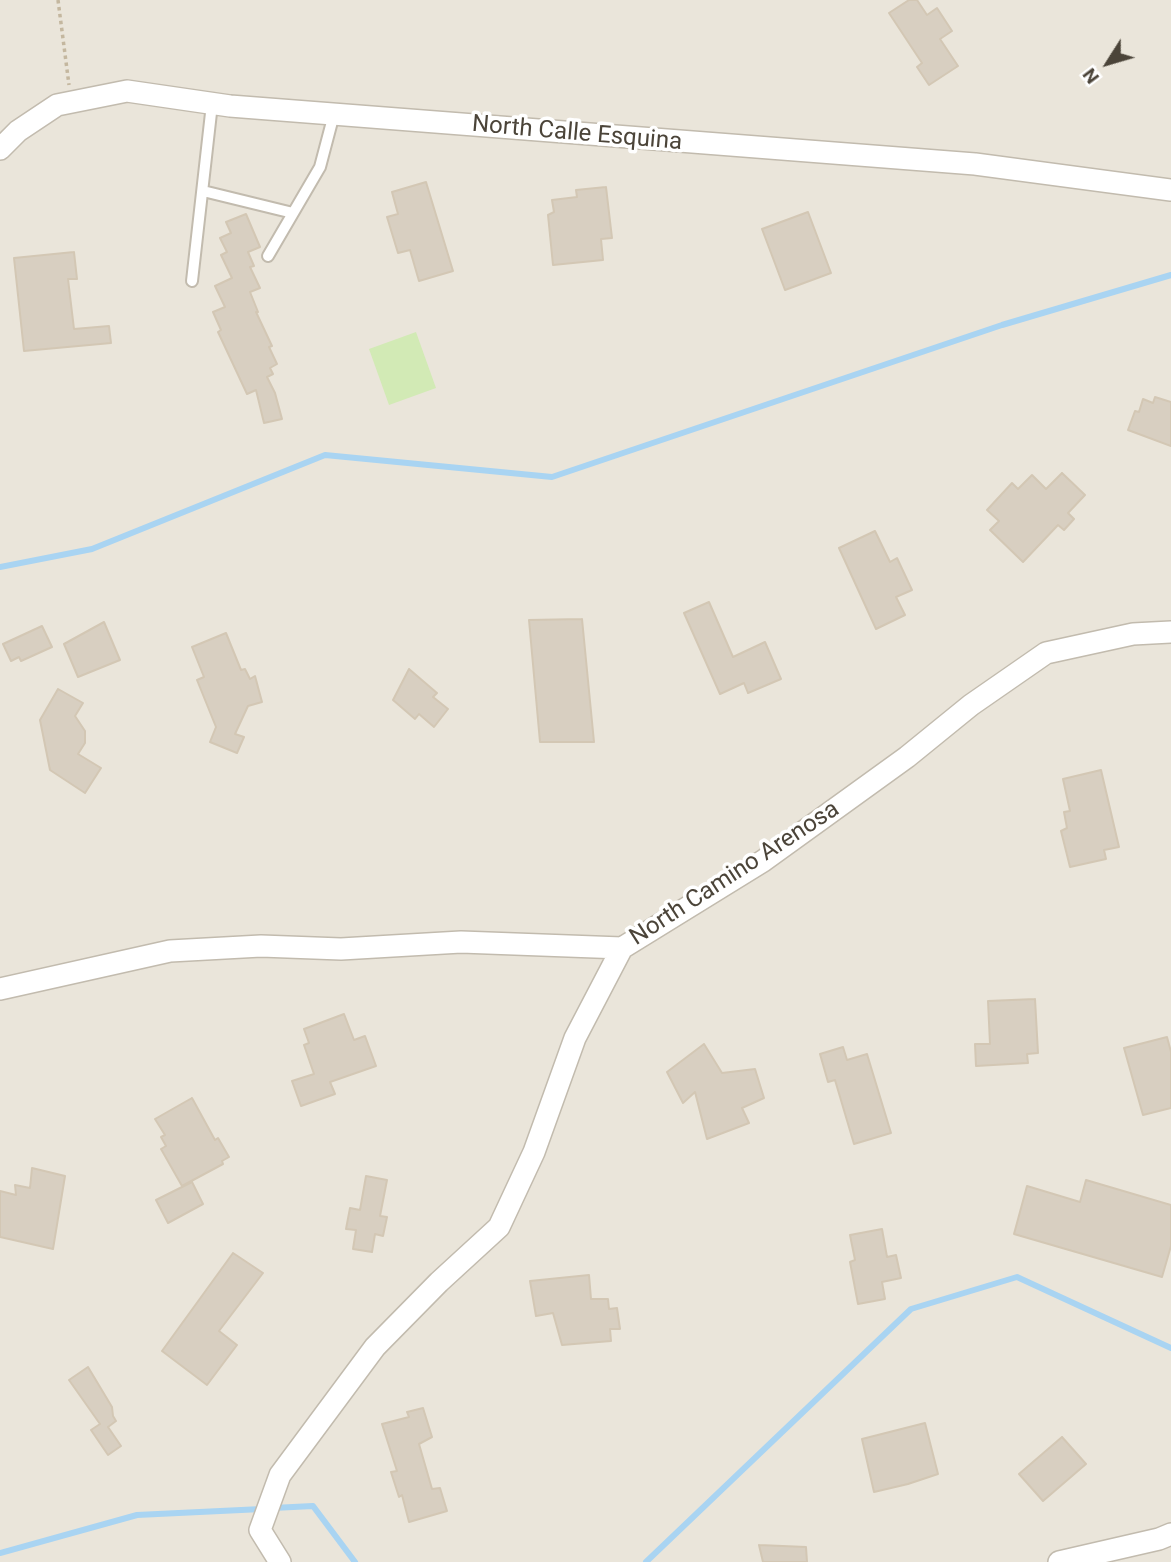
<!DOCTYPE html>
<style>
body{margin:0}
#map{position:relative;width:1171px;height:1562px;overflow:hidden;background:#f6f3ec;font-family:Roboto,sans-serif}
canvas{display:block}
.north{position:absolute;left:1073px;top:28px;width:70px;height:70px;-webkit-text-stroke:5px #fff;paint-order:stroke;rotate:233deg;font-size:19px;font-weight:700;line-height:28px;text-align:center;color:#4b4439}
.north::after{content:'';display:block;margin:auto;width:24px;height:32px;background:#4b4439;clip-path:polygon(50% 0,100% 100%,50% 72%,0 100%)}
</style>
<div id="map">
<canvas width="1171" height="1562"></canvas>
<div class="north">N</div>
</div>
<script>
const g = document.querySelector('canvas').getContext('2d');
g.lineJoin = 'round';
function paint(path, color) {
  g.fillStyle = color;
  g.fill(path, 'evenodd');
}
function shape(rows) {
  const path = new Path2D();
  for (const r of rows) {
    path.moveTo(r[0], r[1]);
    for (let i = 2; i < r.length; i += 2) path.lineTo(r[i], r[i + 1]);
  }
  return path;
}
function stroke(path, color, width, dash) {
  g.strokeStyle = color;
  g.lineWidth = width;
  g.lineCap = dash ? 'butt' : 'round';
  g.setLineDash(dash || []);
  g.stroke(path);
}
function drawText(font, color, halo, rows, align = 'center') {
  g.font = font + ' Roboto,sans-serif';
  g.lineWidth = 7;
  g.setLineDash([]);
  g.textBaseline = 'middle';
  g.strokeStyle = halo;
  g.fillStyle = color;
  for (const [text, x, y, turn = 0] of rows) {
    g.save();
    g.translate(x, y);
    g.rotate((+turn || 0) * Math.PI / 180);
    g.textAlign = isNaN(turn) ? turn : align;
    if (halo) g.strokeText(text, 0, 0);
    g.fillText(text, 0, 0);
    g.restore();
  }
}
paint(shape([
 [0,0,1171,0,1171,1562,0,1562]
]), '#eae5da');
paint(shape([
 [416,332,436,388,389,405,369,349]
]), '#d2eab5');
stroke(shape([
 [0,567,92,549,325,455,552,477,1002,325,1171,275],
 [273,1508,313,1506,355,1562],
 [0,1553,137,1515,262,1509],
 [646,1562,911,1309,1017,1277,1171,1348]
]), '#a9d4f2', 6);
const building = shape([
 [909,0,917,0,927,15,937,8,952,31,940,39,958,66,929,85,917,67,922,63,889,13,909,0],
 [426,182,453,271,419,281,410,250,398,253,387,217,398,214,392,192,426,182],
 [606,187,612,238,601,239,603,260,553,265,548,215,554,212,552,200,577,197,576,190,606,187],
 [808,212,831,273,785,290,762,229,808,212],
 [246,214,260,247,248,252,254,266,250,267,260,288,250,292,258,312,256,312,272,346,269,347,277,364,270,368,273,374,267,377,275,393,282,419,264,423,256,390,247,394,218,332,221,330,213,312,225,307,215,286,232,278,221,255,227,252,220,238,231,233,226,222,246,214],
 [74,252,77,279,68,279,74,329,109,326,111,343,24,351,14,258,74,252],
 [1155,397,1171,402,1171,446,1128,430,1135,411,1139,412,1143,399,1153,403,1155,397],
 [1062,473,1085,495,1068,513,1074,519,1064,530,1058,525,1023,562,990,530,999,521,987,510,1012,483,1018,489,1032,475,1046,489,1062,473],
 [875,531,890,562,897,558,912,590,896,597,905,615,876,629,839,548,875,531],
 [709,602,733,657,765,642,781,679,748,693,744,683,720,694,684,613,709,602],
 [582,619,594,742,540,742,529,620,582,619],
 [104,622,120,660,78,677,64,644,104,622],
 [42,626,52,647,21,661,19,657,11,661,3,644,42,626],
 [226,633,241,670,245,669,250,679,255,676,262,702,248,706,235,734,244,737,237,753,210,742,216,727,197,680,204,677,192,647,226,633],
 [409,669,437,693,433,697,448,709,434,727,419,714,415,719,393,700,409,669],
 [58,689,83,703,75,716,85,731,85,743,78,754,101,768,85,793,50,770,40,720,58,689],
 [1101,770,1119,847,1104,850,1106,859,1070,867,1061,831,1067,828,1064,812,1070,811,1063,779,1101,770],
 [1035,999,1038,1053,1027,1054,1028,1063,976,1066,975,1044,990,1044,988,1001,1035,999],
 [344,1014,354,1040,365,1036,376,1066,330,1082,335,1094,301,1106,292,1081,314,1074,304,1045,309,1043,304,1029,344,1014],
 [1167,1037,1171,1052,1171,1108,1143,1115,1124,1048,1167,1037],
 [704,1044,722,1073,755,1069,764,1098,742,1108,749,1123,707,1139,695,1092,683,1103,667,1072,704,1044],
 [843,1047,847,1060,867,1054,891,1133,854,1144,835,1080,828,1082,820,1054,843,1047],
 [192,1098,215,1140,218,1138,229,1157,222,1161,223,1164,182,1186,161,1149,166,1146,161,1137,165,1135,155,1119,192,1098],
 [32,1168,65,1176,53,1249,0,1237,0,1191,16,1195,15,1185,30,1188,32,1168],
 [366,1176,387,1180,380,1216,387,1217,383,1236,375,1234,372,1252,353,1249,356,1230,346,1229,350,1208,360,1210,366,1176],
 [1086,1180,1171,1205,1171,1246,1162,1277,1014,1234,1027,1186,1080,1202,1086,1180],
 [192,1182,203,1204,168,1223,156,1200,192,1182],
 [882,1229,887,1257,896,1255,901,1278,882,1282,885,1299,858,1304,850,1262,855,1260,850,1235,882,1229],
 [233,1253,263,1273,219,1331,237,1345,207,1385,162,1351,233,1253],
 [589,1275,591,1299,608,1299,609,1309,617,1308,620,1329,610,1329,611,1341,562,1345,553,1313,536,1316,530,1281,589,1275],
 [88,1367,112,1407,113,1416,116,1421,108,1427,121,1446,108,1455,91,1430,100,1424,69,1380,88,1367],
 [423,1408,432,1437,419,1444,432,1489,440,1488,447,1511,409,1522,402,1495,399,1497,391,1472,397,1471,382,1424,409,1417,407,1412,423,1408],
 [925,1423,938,1474,908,1484,874,1492,862,1439,925,1423],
 [1062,1437,1086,1464,1043,1501,1019,1474,1062,1437],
 [759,1545,806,1547,807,1562,763,1562,759,1545]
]);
paint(building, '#d8cfc1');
stroke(building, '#d3c7b4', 2);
const service = shape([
 [203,191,293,213],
 [268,256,320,167,334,114],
 [192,281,212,104]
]);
const minor = shape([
 [0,149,18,131,57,105,127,91,230,106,975,164,1171,190],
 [0,989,170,951,261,946,341,949,461,942,622,948,763,861,907,757,971,705,1046,653,1133,634,1171,632],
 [280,1562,260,1530,280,1475,375,1347,439,1282,499,1227,534,1152,575,1038,622,948],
 [1059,1562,1159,1539,1171,1534]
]);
stroke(service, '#c2bbae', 14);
stroke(minor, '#c2bbae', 24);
stroke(shape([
 [58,0,69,85]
]), '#c4b79f', 3.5, [3.5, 3.5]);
stroke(service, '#fff', 10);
stroke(minor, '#fff', 21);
drawText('24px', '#4b4439', '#fff', [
 ["North Calle Esquina",577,134,5],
 ["North Camino Arenosa",735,874,-33]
]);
</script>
